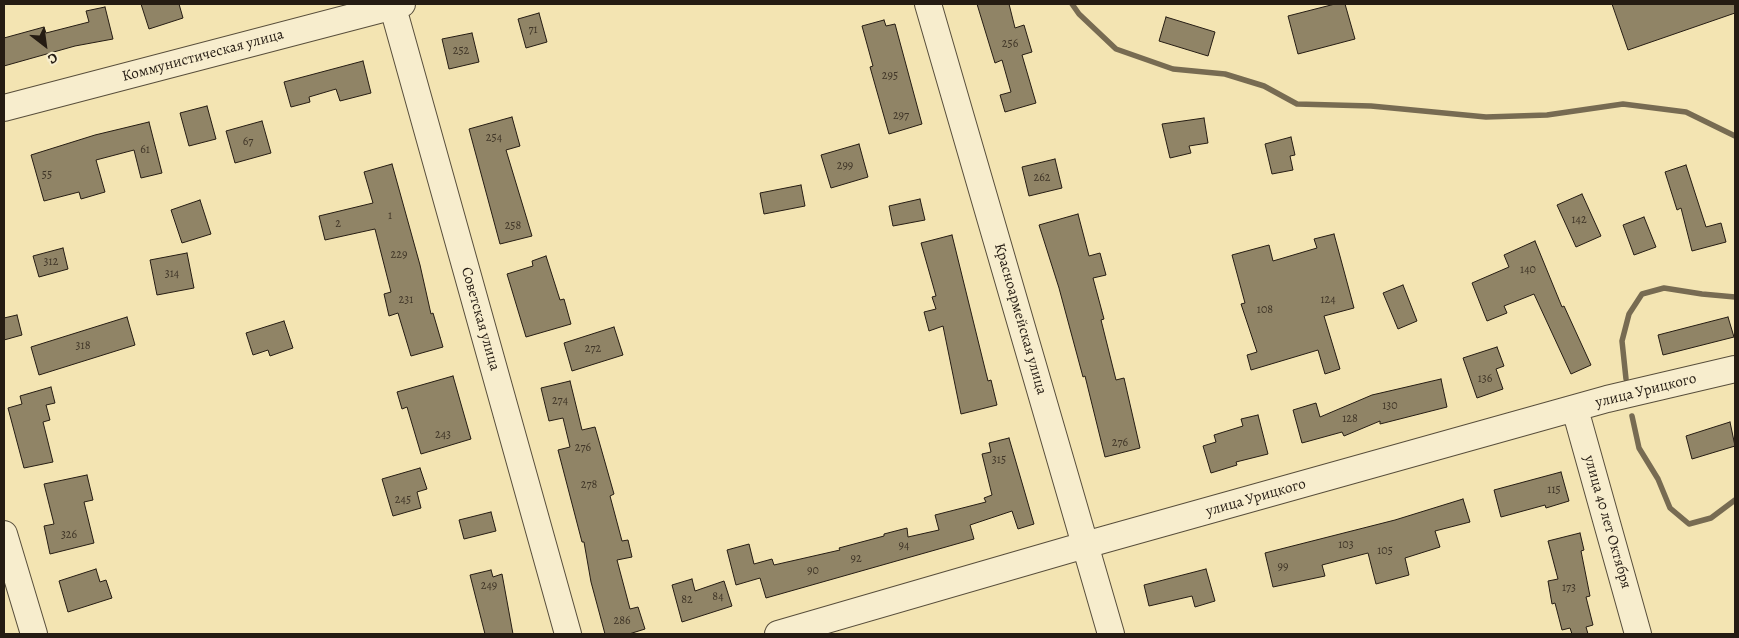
<!DOCTYPE html>
<meta charset="utf-8">
<style>
body{margin:0}
#map{position:relative;width:1739px;height:638px;overflow:hidden;background:#f3e4b2;font-family:Alegreya,serif}
canvas{display:block}
.frame{position:absolute;inset:0;border:5px solid #251c13;pointer-events:none}
.north{position:absolute;left:20px;top:20px;width:50px;height:50px;-webkit-text-stroke:4px #f7edcd;paint-order:stroke;rotate:150deg;font-size:14px;font-weight:700;line-height:20px;text-align:center;color:#251c13}
.north::after{content:'';display:block;margin:auto;width:18px;height:22px;background:#251c13;clip-path:polygon(50% 0,100% 100%,50% 72%,0 100%)}
</style>
<div id="map">
<canvas width="1739" height="638"></canvas>
<div class="frame"></div>
<div class="north">С</div>
</div>
<script>
const g = document.querySelector('canvas').getContext('2d');
g.lineJoin = 'round';
function shape(rows) {
  const path = new Path2D();
  for (const r of rows) {
    path.moveTo(r[0], r[1]);
    for (let i = 2; i < r.length; i += 2) path.lineTo(r[i], r[i + 1]);
  }
  return path;
}
function stroke(path, color, width, dash) {
  g.strokeStyle = color;
  g.lineWidth = width;
  g.lineCap = dash ? 'butt' : 'round';
  g.setLineDash(dash || []);
  g.stroke(path);
}
function paint(path, color) {
  g.fillStyle = color;
  g.fill(path, 'evenodd');
}
function drawText(font, color, halo, rows, align = 'center') {
  g.font = font + ' Alegreya,serif';
  g.lineWidth = 4.5;
  g.setLineDash([]);
  g.textBaseline = 'middle';
  g.strokeStyle = halo;
  g.fillStyle = color;
  for (const [text, x, y, turn = 0] of rows) {
    g.save();
    g.translate(x, y);
    g.rotate((+turn || 0) * Math.PI / 180);
    g.textAlign = isNaN(turn) ? turn : align;
    if (halo) g.strokeText(text, 0, 0);
    g.fillText(text, 0, 0);
    g.restore();
  }
}
stroke(shape([
 [1072,4,1079,14,1116,49,1173,69,1225,74,1264,86,1297,104,1371,106,1486,117,1547,115,1623,104,1686,112,1735,136],
 [1626,379,1622,341,1629,314,1642,294,1664,288,1702,294,1735,297],
 [1632,416,1639,448,1658,479,1670,508,1689,524,1711,518,1735,500]
]), '#776b52', 5.5);
const building = shape([
 [141,4,179,4,183,18,149,29,141,4],
 [977,4,1009,4,1015,28,1024,25,1032,52,1022,55,1036,103,1005,112,1000,95,1011,92,1002,60,995,63,977,4],
 [1335,4,1345,4,1355,39,1298,54,1288,16,1335,4],
 [1612,4,1735,4,1735,13,1628,50,1612,4],
 [105,7,113,39,75,46,4,66,4,38,44,27,46,33,89,22,86,11,105,7],
 [539,13,547,42,526,48,518,19,539,13],
 [1166,17,1215,32,1208,56,1159,41,1166,17],
 [884,20,886,26,895,24,922,124,889,134,870,67,873,66,862,26,884,20],
 [472,33,479,62,449,69,442,39,472,33],
 [363,61,371,93,340,101,336,89,309,97,310,102,291,107,284,82,363,61],
 [207,106,216,139,189,146,180,113,207,106],
 [512,117,520,146,506,150,532,236,500,244,469,129,512,117],
 [1204,118,1208,143,1189,146,1191,153,1170,158,1162,124,1204,118],
 [262,121,271,153,235,163,226,131,262,121],
 [149,122,162,173,141,178,134,150,96,160,105,192,81,199,79,192,44,201,31,155,95,135,149,122],
 [1291,137,1295,155,1290,156,1293,170,1272,174,1265,144,1291,137],
 [859,144,868,177,831,188,821,155,859,144],
 [1055,159,1062,188,1029,196,1022,167,1055,159],
 [392,164,420,265,431,314,433,313,443,347,411,356,398,313,389,316,384,294,391,292,375,229,325,240,319,216,373,203,364,172,392,164],
 [1686,165,1706,227,1721,223,1726,242,1692,251,1681,208,1677,210,1665,172,1686,165],
 [801,185,805,206,764,214,760,193,801,185],
 [1582,194,1601,236,1576,247,1557,205,1582,194],
 [920,199,925,220,893,226,889,206,920,199],
 [200,200,211,234,182,243,171,210,200,200],
 [1078,214,1089,256,1100,253,1106,275,1093,278,1104,319,1101,320,1116,380,1124,378,1140,448,1105,457,1085,376,1083,377,1059,288,1039,225,1078,214],
 [1644,217,1656,247,1634,255,1623,225,1644,217],
 [1334,234,1354,308,1324,316,1340,369,1325,374,1318,350,1251,370,1247,355,1257,352,1241,304,1245,303,1232,255,1269,245,1273,261,1317,248,1314,239,1334,234],
 [952,235,988,381,991,380,997,405,961,414,943,326,929,331,924,312,936,309,932,297,936,296,921,243,952,235],
 [1535,241,1562,307,1564,306,1591,365,1571,374,1534,294,1504,306,1507,313,1487,321,1472,283,1509,267,1504,255,1535,241],
 [63,248,68,269,39,277,33,256,63,248],
 [187,253,194,288,157,295,150,260,187,253],
 [546,256,560,300,564,299,571,324,526,337,507,274,533,266,532,261,546,256],
 [1403,285,1417,321,1398,329,1383,293,1403,285],
 [17,315,22,335,4,340,4,318,17,315],
 [127,317,135,345,39,375,31,347,127,317],
 [1728,317,1734,337,1663,355,1658,335,1728,317],
 [284,321,293,348,270,356,268,350,253,355,246,333,284,321],
 [614,327,623,355,572,371,564,343,614,327],
 [1497,347,1504,366,1496,369,1503,389,1477,398,1463,358,1497,347],
 [453,376,471,439,421,454,407,407,402,409,397,392,453,376],
 [1441,379,1447,407,1380,424,1380,421,1344,436,1342,432,1302,443,1293,410,1316,403,1320,417,1372,395,1441,379],
 [570,381,582,430,595,427,614,494,610,496,622,541,628,540,632,557,617,560,630,609,638,607,645,629,629,634,605,634,591,582,584,542,582,542,558,450,570,447,563,418,549,421,541,388,570,381],
 [51,387,55,403,46,405,50,420,43,422,53,462,24,468,8,408,22,404,20,396,51,387],
 [1258,415,1268,454,1236,462,1237,465,1211,473,1203,446,1216,442,1214,435,1243,426,1241,419,1258,415],
 [1730,422,1735,446,1692,459,1686,436,1730,422],
 [1009,438,1034,524,1018,529,1012,511,970,525,974,539,766,598,760,578,736,585,727,550,749,544,754,564,772,559,774,565,840,550,839,548,884,536,884,534,907,528,908,537,939,530,935,515,986,502,984,498,992,495,982,454,991,452,989,443,1009,438],
 [420,468,427,489,417,492,421,508,393,516,382,479,420,468],
 [1561,472,1569,501,1546,508,1545,505,1501,517,1494,490,1561,472],
 [87,475,93,500,84,502,94,543,50,554,44,526,54,524,44,484,87,475],
 [1463,499,1470,522,1435,531,1440,547,1405,558,1409,575,1376,584,1368,553,1322,565,1325,576,1273,587,1265,553,1395,520,1463,499],
 [491,512,496,531,464,539,459,520,491,512],
 [1580,533,1584,550,1581,551,1590,596,1586,597,1593,625,1586,627,1588,634,1572,634,1570,628,1562,630,1555,603,1552,604,1548,581,1558,579,1548,541,1580,533],
 [96,569,100,582,106,580,112,598,68,612,59,581,96,569],
 [1206,569,1215,601,1195,607,1192,596,1149,606,1144,585,1206,569],
 [491,570,493,577,502,574,513,634,485,634,470,575,491,570],
 [692,579,695,591,724,581,732,606,682,622,672,585,692,579]
]);
paint(building, '#908466');
stroke(building, '#251c13', 1);
const minor = shape([
 [392,4,568,634],
 [928,4,1111,634],
 [4,108,402,4],
 [1575,409,1638,634],
 [4,534,34,634],
 [778,634,1085,545,1607,399,1735,369]
]);
stroke(minor, '#584e3b', 28);
stroke(minor, '#f7edcd', 26);
drawText('12px', '#403628', null, [
 ["71",533,30],
 ["256",1010,44],
 ["252",461,51],
 ["295",890,76],
 ["297",901,116],
 ["254",494,138],
 ["67",248,142],
 ["61",145,150],
 ["299",845,166],
 ["55",47,175],
 ["262",1042,178],
 ["1",390,216],
 ["142",1579,220],
 ["2",338,224],
 ["258",513,226],
 ["229",399,255],
 ["312",51,262],
 ["140",1528,270],
 ["314",172,274],
 ["231",406,300],
 ["124",1328,300],
 ["108",1265,310],
 ["318",83,346],
 ["272",593,349],
 ["136",1485,379],
 ["274",560,401],
 ["130",1390,406],
 ["128",1350,419],
 ["243",443,435],
 ["276",1120,443],
 ["276",583,448],
 ["315",999,460],
 ["278",589,485],
 ["115",1554,490],
 ["245",403,500],
 ["326",69,535],
 ["103",1346,545],
 ["94",904,546],
 ["105",1385,551],
 ["92",856,559],
 ["99",1283,567],
 ["90",813,571],
 ["249",489,586],
 ["173",1569,588],
 ["84",718,597],
 ["82",687,600],
 ["286",622,621]
]);
drawText('15px', '#251c13', '#f7edcd', [
 ["Коммунистическая улица",203,56,-15],
 ["Советская улица",480,319,74],
 ["Красноармейская улица",1020,319,74],
 ["улица Урицкого",1646,391,-14],
 ["улица Урицкого",1256,498,-16],
 ["улица 40 лет Октября",1607,522,74]
]);
</script>
